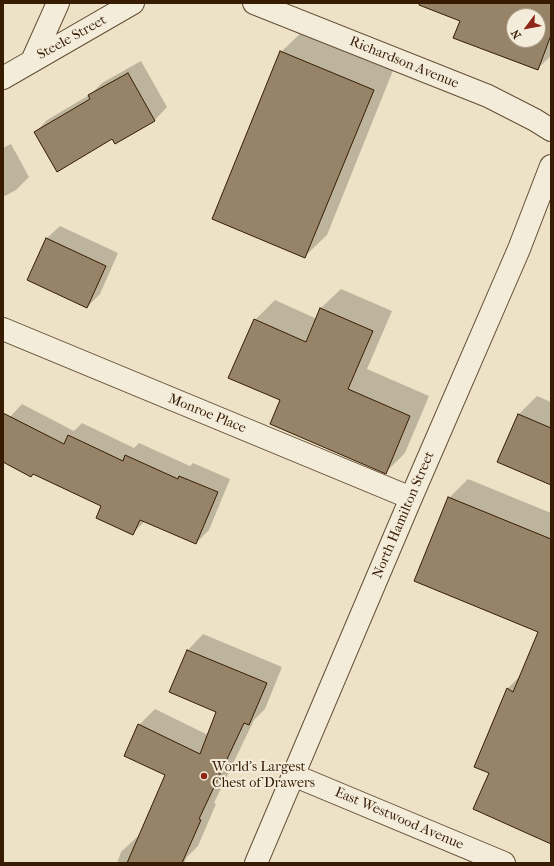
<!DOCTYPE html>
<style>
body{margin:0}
#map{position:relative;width:554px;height:866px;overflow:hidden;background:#ede2c6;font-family:"IM FELL French Canon",serif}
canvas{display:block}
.frame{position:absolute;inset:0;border:4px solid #371c02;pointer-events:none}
.north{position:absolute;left:506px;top:8px;width:40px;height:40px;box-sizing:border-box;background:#f3ecda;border:1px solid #a89984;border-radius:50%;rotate:238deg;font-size:11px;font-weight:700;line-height:16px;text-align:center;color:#371c02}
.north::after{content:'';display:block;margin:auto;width:14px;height:18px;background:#8f2418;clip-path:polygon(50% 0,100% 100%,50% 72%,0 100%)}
</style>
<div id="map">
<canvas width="554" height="866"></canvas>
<div class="frame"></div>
<div class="north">N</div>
</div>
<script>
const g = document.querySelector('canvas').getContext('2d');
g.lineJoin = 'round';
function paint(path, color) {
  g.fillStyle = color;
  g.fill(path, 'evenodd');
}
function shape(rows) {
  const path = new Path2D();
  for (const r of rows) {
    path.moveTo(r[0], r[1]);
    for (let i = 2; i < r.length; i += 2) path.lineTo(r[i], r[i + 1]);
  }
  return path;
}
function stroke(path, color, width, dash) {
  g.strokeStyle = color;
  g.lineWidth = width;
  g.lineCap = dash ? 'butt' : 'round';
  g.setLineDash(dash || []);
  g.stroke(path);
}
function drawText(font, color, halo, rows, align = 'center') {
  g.font = font + ' "IM FELL French Canon",serif';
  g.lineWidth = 4;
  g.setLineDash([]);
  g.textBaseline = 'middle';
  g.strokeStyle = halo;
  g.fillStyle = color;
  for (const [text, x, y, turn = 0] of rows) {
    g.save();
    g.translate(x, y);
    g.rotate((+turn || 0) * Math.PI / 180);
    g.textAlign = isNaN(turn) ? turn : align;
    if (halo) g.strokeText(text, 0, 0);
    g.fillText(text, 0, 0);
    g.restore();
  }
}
paint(shape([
 [436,3,551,3,551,56,537,69,461,20],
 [514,16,538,16,538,40,514,40],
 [303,31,394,68,327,235,305,256,281,52],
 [141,61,167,107,155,120,116,142,113,137,35,133,47,120,91,94,102,83],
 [11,144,29,177,16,190,3,197,3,148],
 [60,226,118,253,100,294,87,307,28,280,47,238],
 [341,289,392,311,367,369,429,396,405,453,385,473,282,400,255,320,275,300,317,319,321,308],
 [537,396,551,402,551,484,518,415],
 [22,404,74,431,82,423,134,448,139,443,190,466,193,463,230,479,209,530,196,543,145,521,133,533,103,506,34,473,3,461,3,430,10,417],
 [468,479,551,513,551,842,490,772,507,689,522,674,539,631,449,498],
 [203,634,282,667,265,709,254,720,214,803,216,804,198,846,187,857,184,863,117,863,121,852,137,837,139,838,166,775,139,725,155,709,208,735,218,711,171,692,188,650]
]), '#0003');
const building = shape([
 [419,3,551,3,551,35,538,70,453,38,460,21,419,5,419,3],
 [514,16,538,16,538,40,514,40,514,16],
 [280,51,374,90,305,258,212,219,280,51],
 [128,73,155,121,115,144,112,139,57,172,34,132,90,99,88,95,128,73],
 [46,238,106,266,87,308,27,280,46,238],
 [320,308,373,331,348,389,410,416,386,474,270,424,280,400,228,378,254,319,306,342,320,308],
 [3,413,64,444,68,435,123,461,125,455,178,479,179,476,218,492,196,544,140,520,133,535,96,518,101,506,33,474,31,477,3,462,3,413],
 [518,414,551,428,551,485,497,462,518,414],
 [448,497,551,539,551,844,473,809,489,773,474,767,507,688,513,692,538,632,414,581,448,497],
 [187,650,267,683,249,725,244,723,199,819,201,820,182,863,127,863,165,775,124,756,138,724,200,754,216,712,169,692,187,650]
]);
paint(building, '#968368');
stroke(building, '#371c02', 1);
const minor = shape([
 [254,3,488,96,535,120,551,130],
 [32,61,58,3],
 [3,78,133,3],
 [3,329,411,498],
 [293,775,504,863],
 [256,863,411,498,519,249,551,166]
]);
stroke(minor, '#644e33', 24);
stroke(minor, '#f3ecda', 22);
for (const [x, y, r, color] of [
 [204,776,4,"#8f2418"]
]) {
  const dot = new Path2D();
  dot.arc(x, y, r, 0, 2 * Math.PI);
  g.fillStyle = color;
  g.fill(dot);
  stroke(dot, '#f3ecda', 1.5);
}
drawText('14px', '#371c02', '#f3ecda', [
 ["Steele Street",72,38,-29],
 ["Richardson Avenue",404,63,22],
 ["Monroe Place",207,414,22],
 ["North Hamilton Street",404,515,-67],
 ["East Westwood Avenue",399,819,23]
]);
drawText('14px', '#371c02', '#f3ecda', [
 ["World's Largest",212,768],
 ["Chest of Drawers",212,784]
], 'left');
</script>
